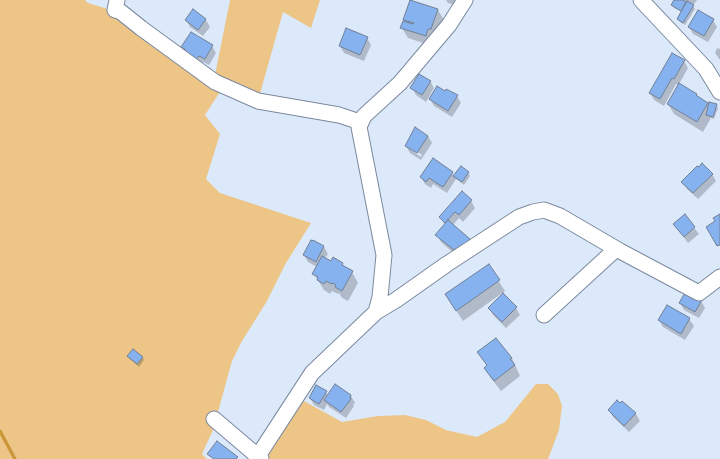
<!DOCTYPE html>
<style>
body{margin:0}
canvas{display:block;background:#dce9fb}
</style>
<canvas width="720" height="459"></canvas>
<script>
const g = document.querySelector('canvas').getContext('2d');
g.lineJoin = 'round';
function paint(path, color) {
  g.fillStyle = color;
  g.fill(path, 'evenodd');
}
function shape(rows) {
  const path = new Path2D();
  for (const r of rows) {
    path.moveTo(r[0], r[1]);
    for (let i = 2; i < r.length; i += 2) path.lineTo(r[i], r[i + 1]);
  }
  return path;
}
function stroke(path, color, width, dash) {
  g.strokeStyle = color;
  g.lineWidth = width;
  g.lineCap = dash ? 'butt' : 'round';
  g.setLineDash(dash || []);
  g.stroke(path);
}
paint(shape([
 [0,0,85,0,88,3,111,10,223,87,205,115,220,134,206,179,220,193,311,223,286,263,267,301,242,341,232,361,213,430,202,454,207,459,17,459,0,428],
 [230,0,320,0,311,28,283,12,259,97,215,75],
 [536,384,548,384,558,394,562,406,559,430,548,459,268,459,267,453,302,400,342,422,378,416,405,415,426,420,446,430,477,437,505,422],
 [0,434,13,459,0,459]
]), '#ecc587');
paint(shape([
 [446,0,462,0,460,7,448,3],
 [675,0,697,0,693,6,695,9,685,25,680,22,678,19,682,12,674,8,672,5],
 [438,10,444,20,432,46,408,38,402,28,407,23,405,19],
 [193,11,206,20,210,27,203,36,190,27,186,20],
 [713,20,717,27,708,42,693,34,689,27],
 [367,38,371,45,364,61,344,53,340,46],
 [212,46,216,53,209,65,203,62,201,66,185,51,183,47],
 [717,48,719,49,720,48,720,60,715,53],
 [684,61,688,68,679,84,696,95,698,98,707,104,709,106,716,105,718,108,714,119,711,118,703,132,674,114,668,104,679,86,676,84,664,106,654,100,650,93],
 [430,81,434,88,426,102,416,95,412,88],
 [445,92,457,96,461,103,452,117,434,106,430,99],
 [428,136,432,143,421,160,410,153,406,146],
 [411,148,422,155,421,157,411,150],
 [461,167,468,173,470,176,464,185,456,179,447,193,433,184,431,188,425,184,421,177,452,173,454,176],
 [712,174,716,181,698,199,687,189,683,182],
 [462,192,471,201,475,208,463,222,459,218,453,225,470,239,474,246,458,257,441,242,437,235,445,225,440,217],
 [685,216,699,234,688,243,674,224],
 [313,241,324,247,328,254,325,258,331,263,342,264,345,268,352,272,358,283,348,301,342,298,339,293,338,294,332,291,330,294,324,290,314,274,317,267,308,262,304,255],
 [488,265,505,291,463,321,446,295],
 [503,294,516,308,520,315,506,328,493,315,489,308],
 [701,301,705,308,699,318,684,310,680,303],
 [689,319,694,326,685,340,663,327,659,320],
 [496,339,512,358,520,376,501,391,491,378,485,368,487,366,478,352],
 [128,356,142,357,144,360,139,367,130,359],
 [326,392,328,396,351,396,355,403,353,405,354,406,346,418,329,407,327,404,324,410,314,405,310,398],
 [622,403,636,414,640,421,629,432,613,417,609,410]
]), '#0003');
stroke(shape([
 [0,431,15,459]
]), '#cc9736', 3.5);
const building = shape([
 [410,0,438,9,431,29,428,29,426,36,400,28,403,21,413,24,414,23,403,20,410,0],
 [674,0,683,0,686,2,681,11,671,5,674,0],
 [687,1,694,5,683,23,677,19,687,1],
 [193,9,206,19,198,30,185,20,193,9],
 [698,10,714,19,704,36,688,27,698,10],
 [346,28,368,37,360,55,339,46,346,28],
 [191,32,213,45,205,59,199,56,196,59,183,52,185,49,181,47,191,32],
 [672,53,685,60,674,79,672,78,660,99,649,93,672,53],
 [419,74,431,81,422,95,410,88,419,74],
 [679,83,697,94,696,95,708,103,697,122,667,104,679,83],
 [437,86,445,91,446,89,458,95,448,111,429,99,437,86],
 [709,102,717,104,713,117,706,115,709,102],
 [415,127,428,136,417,153,405,146,415,127],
 [433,158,453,172,443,187,429,178,426,182,420,177,433,158],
 [702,163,713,174,693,193,681,182,697,166,699,167,702,163],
 [461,166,469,172,462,182,453,176,461,166],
 [462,191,472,200,459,215,455,212,445,223,439,217,462,191],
 [685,214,695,227,684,237,673,224,685,214],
 [720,214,720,245,717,246,706,227,715,221,713,218,720,214],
 [448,220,470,239,460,251,456,248,454,250,435,235,448,220],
 [311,240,312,241,313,240,324,246,316,262,303,255,311,240],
 [322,256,331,261,333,257,343,263,342,265,353,271,342,291,335,287,336,285,333,283,332,284,326,281,324,284,317,280,318,277,312,274,322,256],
 [489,264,500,280,456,311,445,294,489,264],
 [686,291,702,300,695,312,679,303,686,291],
 [503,293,517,307,502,322,488,308,503,293],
 [667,305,690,318,681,334,658,320,667,305],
 [496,338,512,358,510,359,515,365,494,381,484,368,487,365,477,352,496,338],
 [133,349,143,357,137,364,127,356,133,349],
 [335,384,351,395,350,398,351,399,341,412,324,400,335,384],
 [316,385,327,391,319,404,309,398,316,385],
 [617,400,620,403,622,401,636,413,624,426,608,410,617,400],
 [217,441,238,457,236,459,214,459,207,454,217,441]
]);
paint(building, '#87b2f0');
stroke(building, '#718094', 1);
const minor = shape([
 [117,0,115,10,121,12,141,28,215,82,258,101,339,115,360,122],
 [641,0,706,69,720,92],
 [376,312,380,297,384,255,359,127,364,116,400,83,449,25,465,0],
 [544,315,616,249],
 [214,419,261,459],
 [256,459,312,373,376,312,396,300,447,264,519,217,533,212,544,210,560,216,620,251,699,293,720,277]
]);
stroke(minor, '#7b899e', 17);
stroke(minor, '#fff', 15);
</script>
